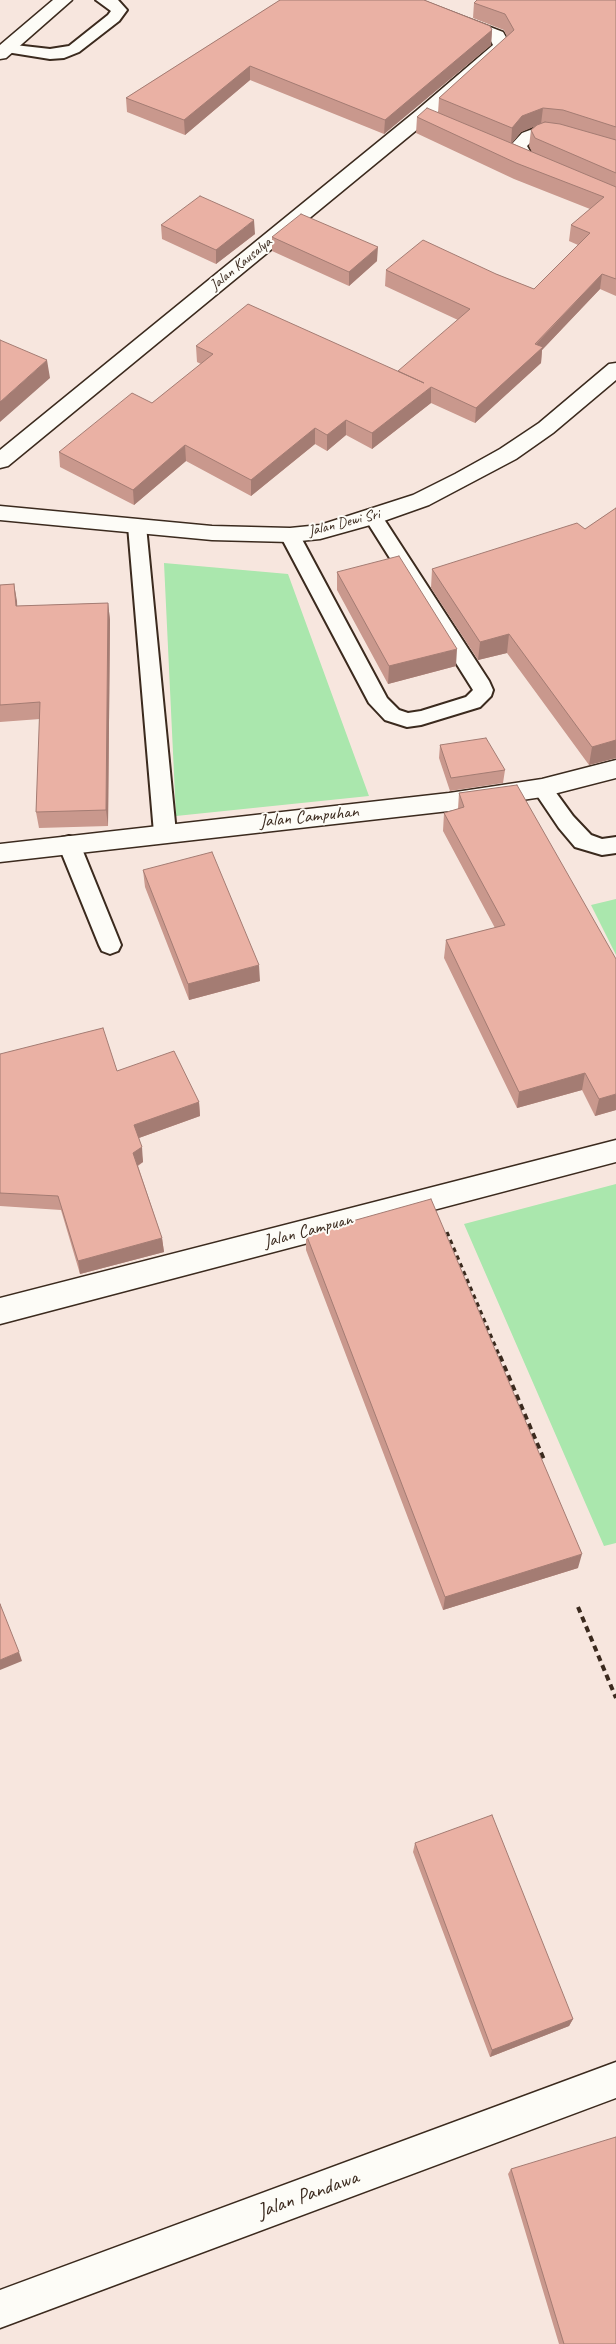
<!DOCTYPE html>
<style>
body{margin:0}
canvas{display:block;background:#f7e6de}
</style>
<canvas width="616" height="2344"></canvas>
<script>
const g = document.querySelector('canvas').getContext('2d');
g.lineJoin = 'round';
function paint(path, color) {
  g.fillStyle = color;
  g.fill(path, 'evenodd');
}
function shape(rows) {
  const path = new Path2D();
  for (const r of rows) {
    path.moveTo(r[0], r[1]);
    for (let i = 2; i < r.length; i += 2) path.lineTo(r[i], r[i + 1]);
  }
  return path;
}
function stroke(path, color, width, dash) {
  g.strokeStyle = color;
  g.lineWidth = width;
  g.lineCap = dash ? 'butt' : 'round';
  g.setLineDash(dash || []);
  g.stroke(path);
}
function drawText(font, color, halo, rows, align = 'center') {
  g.font = font + ' Caveat,sans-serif';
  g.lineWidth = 4;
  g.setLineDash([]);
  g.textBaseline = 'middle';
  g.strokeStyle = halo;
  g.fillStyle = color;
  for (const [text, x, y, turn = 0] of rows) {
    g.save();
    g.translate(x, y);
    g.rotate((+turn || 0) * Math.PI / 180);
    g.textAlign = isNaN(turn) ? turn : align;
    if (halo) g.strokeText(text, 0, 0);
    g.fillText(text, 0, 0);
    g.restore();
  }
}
paint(shape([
 [164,563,288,574,369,796,176,816],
 [616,899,616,955,591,905],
 [616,1184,616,1543,604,1546,464,1224]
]), '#aae7ad');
const service = shape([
 [96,0,118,0,127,10,119,21,79,52,64,58,50,59,0,51,1,46,6,44,50,49,69,46,108,15,111,11,96,0],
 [541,126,561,128,616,145,616,155,559,138,543,136,534,139,527,146,532,155,549,163,551,166,549,169,537,169,519,161,511,145,522,133,541,126],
 [373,511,380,513,489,681,493,690,491,696,480,707,421,725,407,727,385,720,369,703,280,535,283,530,290,529,297,530,387,698,399,710,408,713,421,711,466,697,473,690,364,517,366,513,373,511],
 [137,520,144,522,146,526,176,833,173,839,165,841,157,839,154,833,128,526,130,522,137,520],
 [542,780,549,783,573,816,591,835,602,839,616,837,616,853,602,855,575,847,559,828,532,788,535,783,542,780],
 [69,836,77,838,80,844,121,945,118,951,110,954,102,951,99,945,58,844,61,838,69,836]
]);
const minor = shape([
 [53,0,72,0,6,58,0,59,0,45,53,0],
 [395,0,420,0,503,32,511,46,430,119,8,466,0,468,0,450,416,111,493,45,490,39,398,4,395,0],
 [616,760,616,778,542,797,449,811,0,862,0,844,449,793,542,779,616,760],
 [616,1140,616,1162,0,1324,0,1298,616,1140],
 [616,2062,616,2098,0,2328,0,2290,616,2062]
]);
const tertiary = shape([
 [616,363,616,380,553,433,516,459,429,505,381,522,320,539,290,542,212,540,0,520,0,506,212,526,290,528,320,525,413,495,455,474,500,449,539,423,609,364,616,363]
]);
stroke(service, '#3b2a1e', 4);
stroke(minor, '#3b2a1e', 3);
stroke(tertiary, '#3b2a1e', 3);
stroke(shape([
 [447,1232,500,1357]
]), '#3b2a1e', 3, [4.5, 4]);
stroke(shape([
 [500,1356,545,1462],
 [578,1607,616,1698]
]), '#3b2a1e', 4, [6, 4.5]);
paint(service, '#fdfcf7');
paint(minor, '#fdfcf7');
paint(tertiary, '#fdfcf7');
paint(shape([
 [280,0,492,30,491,45,384,134,250,80,185,135,127,112,126,98],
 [616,0,616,296,600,289,542,350,541,363,475,423,431,403,372,449,346,435,327,451,315,444,251,496,186,461,134,505,60,467,59,452,152,403,201,364,197,362,196,346,398,372,458,320,385,286,386,270,496,274,534,289,578,245,569,241,571,225,590,209,514,179,416,133,417,117,438,113,439,98,507,37,504,30,473,18,474,3],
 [535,126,531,130,529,146,532,152,512,143,521,132],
 [161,225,255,234,216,264,162,239],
 [272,237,377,261,349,286,272,251],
 [616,508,616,760,616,758,589,765,507,653,478,660,431,588,432,569,585,529],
 [337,572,456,666,388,684,337,590],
 [14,584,17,606,108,603,110,620,108,826,39,828,36,812,40,719,0,722,0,585],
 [440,745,505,770,503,783,450,791,439,758],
 [459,793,616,1110,595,1116,582,1090,517,1108,444,958,446,940,495,928,443,831,444,813,458,809],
 [143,870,260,981,189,1000,145,887],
 [0,1054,117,1071,199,1102,200,1116,139,1138,143,1162,138,1166,162,1238,164,1252,80,1274,61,1210,0,1206],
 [306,1234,578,1568,443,1610,306,1250],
 [415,1843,573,2019,569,2026,490,2057,413,1852],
 [511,2169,616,2344,559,2344,508,2174]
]), '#c9988d');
paint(shape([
 [492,30,491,45,384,134,385,120],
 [250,66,250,80,185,135,184,120],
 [543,108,541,124,521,132,511,144,512,128,522,116],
 [254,220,255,234,216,264,216,250],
 [378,247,377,261,349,286,349,272],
 [602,274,600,289,542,350,541,363,475,423,476,408],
 [47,360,50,378,0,422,0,402],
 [431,387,431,403,372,449,372,433],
 [346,420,346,435,327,451,327,435],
 [315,428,315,444,251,496,251,480],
 [185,445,186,461,134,505,133,490],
 [14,584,17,601,18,623,16,606],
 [108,603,110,620,108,826,106,810],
 [509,634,507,653,478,660,480,642],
 [457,649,456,666,388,684,389,666],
 [616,740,616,758,589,765,592,747],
 [259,965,260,981,189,1000,188,984],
 [585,1073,582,1090,517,1108,519,1092],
 [616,1094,616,1110,595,1116,599,1099],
 [199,1102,200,1116,136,1139,134,1125],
 [142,1147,143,1162,135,1167,133,1153],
 [162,1238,164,1252,80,1274,78,1261],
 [582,1554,578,1568,443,1610,445,1597],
 [19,1652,22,1661,0,1670,0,1660],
 [573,2019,569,2026,490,2057,492,2050]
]), '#a47c73');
const building = shape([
 [280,0,424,0,490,26,492,30,385,120,250,66,184,120,126,98,280,0],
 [477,0,616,0,616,127,563,110,543,108,522,116,512,128,439,98,514,30,505,14,474,3,477,0],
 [427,108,616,187,616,279,602,274,535,344,543,347,476,408,431,387,372,433,346,420,327,435,315,428,251,480,185,445,133,490,59,452,132,393,152,403,213,354,196,346,248,304,424,383,398,371,470,309,386,270,423,240,496,274,534,289,590,233,571,225,604,197,516,163,417,117,427,108],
 [545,122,560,124,616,140,616,173,535,138,531,130,537,125,545,122],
 [200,196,254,220,216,250,161,225,200,196],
 [301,214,378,247,349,272,272,237,301,214],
 [0,340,47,360,0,402,0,340],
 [616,508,616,740,592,747,509,634,480,642,432,569,577,523,585,529,616,508],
 [399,556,457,649,389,666,337,572,399,556],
 [14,584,16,606,108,603,106,810,36,812,40,702,0,705,0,585,14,584],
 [486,738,505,770,451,778,440,745,486,738],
 [517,785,616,959,616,1094,599,1099,585,1073,519,1092,446,940,505,925,444,813,464,807,459,793,517,785],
 [212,852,259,965,188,984,143,870,212,852],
 [103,1028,117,1071,174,1051,199,1102,134,1125,142,1147,133,1153,162,1238,78,1261,58,1196,0,1193,0,1054,103,1028],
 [431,1199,582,1554,445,1597,306,1234,431,1199],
 [0,1604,19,1652,0,1660,0,1604],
 [492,1815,573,2019,492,2050,415,1843,492,1815],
 [616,2137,616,2344,564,2344,511,2169,616,2137]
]);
paint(building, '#eab1a4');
stroke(building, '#a47c73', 1);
drawText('15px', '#3b2a1e', '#fdfcf7', [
 ["Jalan Kausalya",241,264,-39],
 ["Jalan Dewi Sri",344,523,-14]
]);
drawText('18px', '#3b2a1e', '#fdfcf7', [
 ["Jalan Campuhan",309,817,-6],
 ["Jalan Campuan",308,1231,-15]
]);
drawText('21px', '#3b2a1e', '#fdfcf7', [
 ["Jalan Pandawa",308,2195,-20]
]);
</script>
